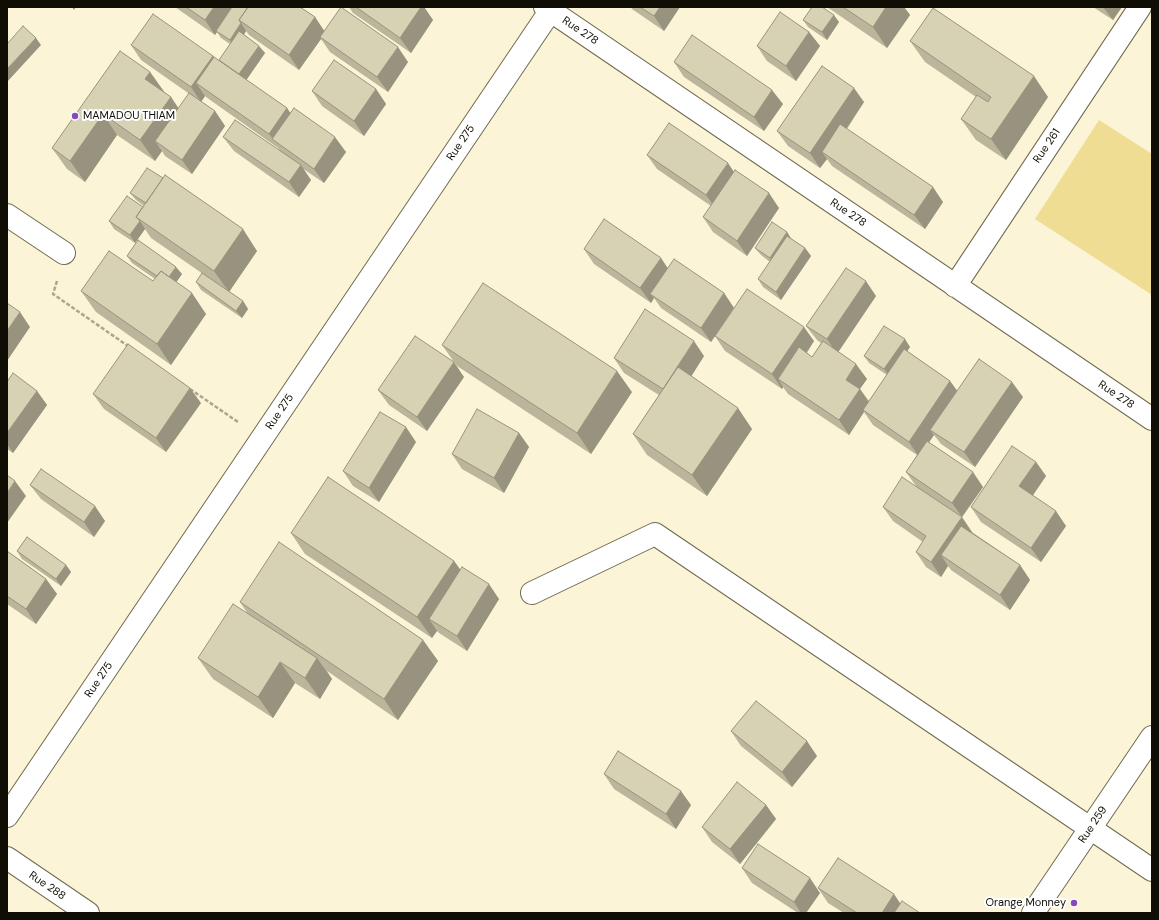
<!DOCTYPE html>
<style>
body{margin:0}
#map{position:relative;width:1159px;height:920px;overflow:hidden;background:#fbf4d6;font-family:"DM Sans",sans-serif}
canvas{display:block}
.frame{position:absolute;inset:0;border:8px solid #0f0d04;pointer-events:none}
</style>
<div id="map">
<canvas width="1159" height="920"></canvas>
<div class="frame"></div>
</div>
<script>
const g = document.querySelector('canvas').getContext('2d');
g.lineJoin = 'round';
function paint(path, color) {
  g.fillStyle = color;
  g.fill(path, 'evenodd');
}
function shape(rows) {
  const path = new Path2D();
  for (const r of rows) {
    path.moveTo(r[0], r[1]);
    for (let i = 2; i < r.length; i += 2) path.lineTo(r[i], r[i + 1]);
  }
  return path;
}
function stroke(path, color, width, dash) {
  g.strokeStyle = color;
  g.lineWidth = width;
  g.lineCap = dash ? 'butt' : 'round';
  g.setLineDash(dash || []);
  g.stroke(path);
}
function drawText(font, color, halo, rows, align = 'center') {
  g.font = font + ' "DM Sans",sans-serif';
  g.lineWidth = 4;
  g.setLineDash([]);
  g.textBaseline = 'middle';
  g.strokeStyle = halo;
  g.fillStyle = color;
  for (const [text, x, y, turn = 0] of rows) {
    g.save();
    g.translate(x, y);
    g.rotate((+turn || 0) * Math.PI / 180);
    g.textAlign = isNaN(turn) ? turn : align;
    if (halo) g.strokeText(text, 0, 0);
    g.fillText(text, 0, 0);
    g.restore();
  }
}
paint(shape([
 [1099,120,1152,154,1152,295,1035,219]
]), '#eedd93');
const minor = shape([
 [545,7,1152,419],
 [7,215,64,253],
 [955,286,1140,7],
 [532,593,655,534,1152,870],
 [7,816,553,7],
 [7,858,88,913],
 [1033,913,1152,737]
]);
stroke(minor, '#706a50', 24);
stroke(shape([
 [57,281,53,294,128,346],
 [190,389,238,422]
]), '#aba68f', 2.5, [4, 2]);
stroke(minor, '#fff', 22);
paint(shape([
 [175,7,300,7,315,17,324,31,408,62,388,92,330,52,321,39,299,70,249,35,246,31,244,35,265,53,246,80,287,108,290,113,346,152,324,183,302,168,311,180,299,197,234,151,223,137,281,152,278,148,206,97,205,96,201,102,141,60,131,45,213,56,214,58,220,62,219,60,230,44,221,38,217,32,215,35],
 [349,7,424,7,433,20,411,53,353,13],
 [631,7,680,7,664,31,632,9],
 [827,7,904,7,910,15,887,48],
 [1093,7,1122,7,1113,20],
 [803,20,839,22,827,40,808,27],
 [809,32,820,46,796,81,767,61,757,46],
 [910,41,1048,97,1006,160,976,140,961,119,976,97,925,62],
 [674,62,783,104,764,131,684,77],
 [150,72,165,93,164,93,171,97,178,108,215,111,225,126,192,174,165,156,162,151,155,161,117,135,85,182,67,169,52,148],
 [376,89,386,104,364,136,322,106,312,91],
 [864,102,847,129,943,202,925,229,832,166,827,159,820,168,788,146,777,131],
 [647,155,733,172,779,208,747,256,713,232,703,217,711,206,657,169],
 [130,193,257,251,229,292,243,301,248,309,242,318,201,290,196,282,219,285,151,238,145,229,135,243,114,229,109,221,143,207,144,206,136,200],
 [787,232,791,239,805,248,811,256,781,300,763,287,758,279,770,262,761,255,755,248],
 [584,249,668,268,724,293,734,308,711,342,661,308,654,298,651,303,594,264],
 [127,256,182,274,176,282,206,314,171,365,96,312,81,291,153,281,155,279,132,263],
 [876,296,838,352,867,379,860,389,869,401,887,375,869,363,864,356,910,347,907,351,950,381,957,391,1023,397,975,467,941,444,934,435,929,442,983,487,962,517,953,512,972,532,1020,565,1030,580,1010,610,951,570,948,566,941,577,926,567,916,552,923,542,893,521,883,507,916,486,906,472,917,455,873,425,864,412,849,435,788,394,783,387,782,389,725,351,715,336,814,341,807,353,812,357,821,343,817,340,806,326],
 [442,345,632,392,591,454,457,366],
 [704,356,691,376,752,429,707,496,647,455,633,434,659,395,624,373,614,358],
 [464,377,427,431,389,405,378,390],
 [7,382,37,391,47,405,13,453,7,449],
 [93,394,201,403,166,452,104,409],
 [519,433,529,447,504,493,462,469,452,454],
 [416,442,379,502,353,486,343,471],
 [1036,462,1046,476,1033,495,1066,526,1041,562,981,522,971,507],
 [30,485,105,521,94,537,41,499],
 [291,533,454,561,460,569,499,599,467,651,439,633,437,631,432,638,305,554],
 [7,551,46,579,57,594,36,624,7,604],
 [17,551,66,565,71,572,61,586,22,559],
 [240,602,423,640,438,661,398,720,327,671,332,679,320,699,295,683,273,718,213,679,198,658,248,614],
 [731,731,817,756,792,787,741,746],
 [604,774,691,805,676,829,614,789],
 [766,805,776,819,740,864,712,842,702,827],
 [742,868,820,893,806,913,798,913,752,883],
 [818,888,901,904,920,913,844,913,828,903]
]), '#bab59b');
paint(shape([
 [72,7,76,7,74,10],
 [214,7,232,7,216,31,217,32,215,35,205,20],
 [421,7,424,7,433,20,411,53,400,38],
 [660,7,680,7,664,31,654,16],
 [886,7,904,7,910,15,887,48,873,27],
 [1103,7,1122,7,1113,20],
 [834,15,839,22,827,40,822,32],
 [315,17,325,32,320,37,321,39,299,70,289,55],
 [241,23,246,31,235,48,230,40],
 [809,32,820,46,796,81,786,66],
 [36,38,41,45,7,82,7,69],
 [259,46,265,53,245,82,239,74],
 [398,47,408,62,388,92,377,77],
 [213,56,223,70,196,83,205,96,201,102,191,87],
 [150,72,165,93,159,100,145,79],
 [1034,76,1048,97,1006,160,991,139],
 [854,88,864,102,828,156,822,152,827,159,820,168,810,153],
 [376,89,386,104,364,136,354,121],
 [772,90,783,104,764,131,754,117],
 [171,97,185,118,155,141,162,151,155,161,140,140],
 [287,108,297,123,274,140,269,134],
 [215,111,225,126,192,174,182,160],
 [103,114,117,135,85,182,70,161],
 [335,137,346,152,324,183,314,169],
 [728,163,738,178,716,209,706,195],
 [301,165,311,180,299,197,289,182],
 [933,187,943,202,925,229,914,215],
 [769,193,779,208,747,256,737,241],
 [140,221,145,229,135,243,130,235],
 [243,229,257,251,229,292,214,271],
 [787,232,792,240,776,266,770,258],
 [805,248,811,256,781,300,776,292],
 [661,258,671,273,650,294,654,298,651,303,640,288],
 [176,267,182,274,171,290,165,282],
 [866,281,876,296,837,354,827,339],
 [192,293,206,314,171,365,157,344],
 [724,293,734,308,711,342,701,328],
 [243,301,248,309,242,318,236,311],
 [20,312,30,327,7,361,7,331],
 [804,327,814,341,785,384,778,379,783,387,782,389,772,374],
 [905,339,910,347,890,377,884,369],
 [694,341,704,356,674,404,664,389],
 [454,362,464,377,427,431,417,417],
 [856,364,867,379,859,390,860,389,870,404,863,410,864,412,849,435,839,420,846,380],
 [617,371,632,392,591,454,577,433],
 [950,381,961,396,930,430,934,435,919,457,909,442],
 [1012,382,1023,397,975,467,964,452],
 [190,388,201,403,166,452,156,438],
 [37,391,47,405,13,453,7,444,7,433],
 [738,408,752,429,707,496,692,475],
 [406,427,416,442,379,502,369,488],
 [519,433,529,447,504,493,494,478],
 [1036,462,1046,476,1029,501,1019,486],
 [973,472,983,487,962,517,952,503],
 [15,481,26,496,7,523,7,493],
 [95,506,105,521,94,537,84,522],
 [1056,511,1066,526,1041,562,1031,548],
 [962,517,972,532,951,562,941,555,948,566,941,577,931,562],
 [454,561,469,582,429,619,437,631,432,638,417,617],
 [66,565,71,572,61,586,56,579],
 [1020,565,1030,580,1010,610,1000,595],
 [46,579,57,594,36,624,26,609],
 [489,584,499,599,467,651,457,636],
 [423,640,438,661,398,720,384,699],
 [317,658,332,679,320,699,305,678],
 [280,662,295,683,273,718,258,697],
 [807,741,817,756,792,787,782,772],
 [681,791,691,805,676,829,666,814],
 [766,805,776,819,740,864,730,849],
 [810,878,820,893,806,913,801,913,794,902],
 [894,894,904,909,902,913,882,913]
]), '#97937e');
const building = shape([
 [186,7,214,7,205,20,186,7],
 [232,7,248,7,239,20,241,23,230,40,216,31,232,7],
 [248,7,300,7,315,17,289,55,239,20,248,7],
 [341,7,398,47,377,77,320,37,341,7],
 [356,7,421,7,400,38,356,7],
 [640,7,660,7,654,16,640,7],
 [812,7,822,7,834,15,822,32,803,20,812,7],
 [843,7,886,7,873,27,843,7],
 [933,8,1034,76,991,139,961,119,977,95,988,102,991,97,910,41,933,8],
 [780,12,809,32,786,66,757,46,780,12],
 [153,14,213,56,191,87,131,45,153,14],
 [23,26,36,38,7,69,7,44,23,26],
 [239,31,259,46,239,74,219,60,239,31],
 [692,35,772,90,754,117,674,62,692,35],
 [120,51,150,72,145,79,171,97,140,140,103,114,70,161,52,148,120,51],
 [214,57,287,108,269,134,196,83,214,57],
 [334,60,376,89,354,121,312,91,334,60],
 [822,66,854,88,810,153,777,131,822,66],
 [189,93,215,111,182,160,155,141,189,93],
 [294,108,335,137,314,169,272,139,294,108],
 [235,120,301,165,289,182,223,137,235,120],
 [669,123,728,163,706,195,647,155,669,123],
 [840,124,933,187,914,215,822,152,840,124],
 [147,168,163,178,146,203,130,193,147,168],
 [735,170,769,193,737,241,703,217,735,170],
 [165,175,243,229,214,271,136,217,165,175],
 [127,196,143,207,136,217,140,221,130,235,109,221,127,196],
 [604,219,661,258,640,288,584,249,604,219],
 [772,222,787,232,770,258,755,248,772,222],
 [787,236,805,248,776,292,758,279,787,236],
 [138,240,176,267,169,277,161,271,157,276,127,256,138,240],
 [109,251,153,281,161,271,192,293,157,344,81,291,109,251],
 [674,259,724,293,701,328,650,294,674,259],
 [846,268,866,281,827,339,806,326,846,268],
 [202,273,243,301,236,311,196,282,202,273],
 [483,283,617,371,577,433,442,345,483,283],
 [747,289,804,327,772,374,715,336,747,289],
 [7,303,20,312,7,331,7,303],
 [645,309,694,341,663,389,614,358,645,309],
 [884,326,905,339,884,369,864,356,884,326],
 [415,336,454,362,417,417,378,390,415,336],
 [823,341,856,364,846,380,860,389,839,420,778,379,799,347,812,357,823,341],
 [128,344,190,388,156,438,93,394,128,344],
 [904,349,950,381,909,442,863,410,904,349],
 [979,359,1012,382,964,452,930,430,979,359],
 [678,367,738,408,692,475,633,434,678,367],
 [13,373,37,391,7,433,7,382,13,373],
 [477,409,519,433,494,478,452,454,477,409],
 [380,412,406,427,369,488,343,471,380,412],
 [927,441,973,472,952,503,906,472,927,441],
 [1012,446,1036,462,1019,486,1056,511,1031,548,971,507,1012,446],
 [41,469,95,506,84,522,30,485,41,469],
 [7,475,15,481,7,493,7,475],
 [328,477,454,561,417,617,291,533,328,477],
 [902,477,962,517,931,562,916,552,926,536,883,507,902,477],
 [961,526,1020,565,1000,595,941,555,961,526],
 [27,537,66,565,56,579,17,551,27,537],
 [279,542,423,640,384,699,240,602,279,542],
 [7,551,46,579,26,609,7,596,7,551],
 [462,567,489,584,457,636,429,619,462,567],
 [233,604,317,658,305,678,280,662,258,697,198,658,233,604],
 [756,701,807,741,782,772,731,731,756,701],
 [618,751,681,791,666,814,604,774,618,751],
 [737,782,766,805,730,849,702,827,737,782],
 [758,844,810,878,794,902,742,868,758,844],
 [838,858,894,894,882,913,857,913,818,888,838,858],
 [902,901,920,913,894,913,902,901]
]);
paint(building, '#d8d2b4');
stroke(building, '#97937e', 1);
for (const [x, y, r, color] of [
 [75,116,4,"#8a48bd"],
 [1074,903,4,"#8a48bd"]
]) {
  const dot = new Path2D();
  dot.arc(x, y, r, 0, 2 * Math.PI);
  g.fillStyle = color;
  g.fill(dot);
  stroke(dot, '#fff', 1.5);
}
drawText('11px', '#0f0d04', '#fff', [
 ["Rue 278",580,31,34],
 ["Rue 275",461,143,-56],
 ["Rue 261",1047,146,-56],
 ["Rue 278",848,213,34],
 ["Rue 278",1116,395,34],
 ["Rue 275",280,412,-56],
 ["Rue 275",99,680,-56],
 ["Rue 259",1093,825,-56],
 ["Rue 288",47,886,34]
]);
drawText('11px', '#0f0d04', '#fff', [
 ["MAMADOU THIAM",83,116],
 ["Orange Monney",1066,903,"right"]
], 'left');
</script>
